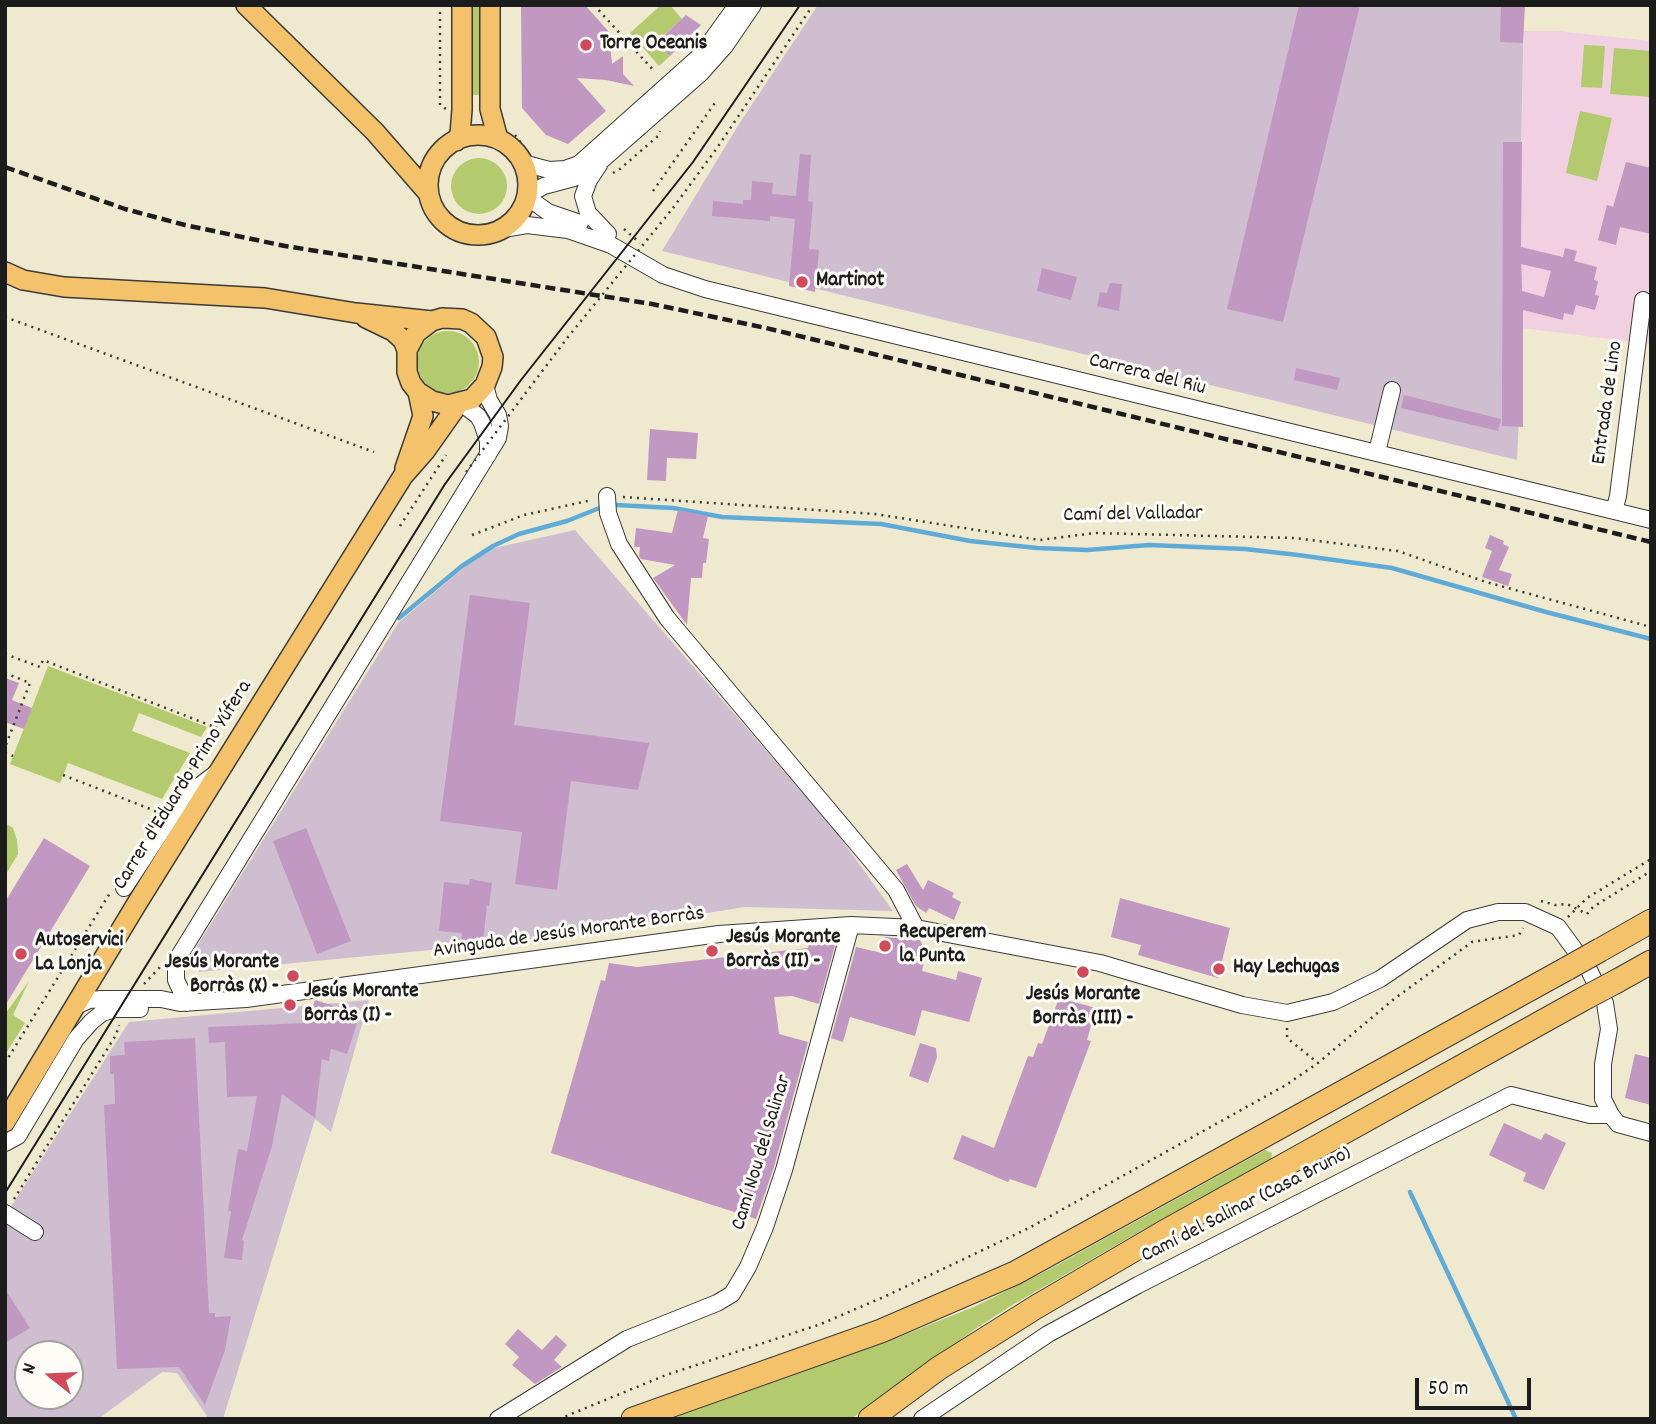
<!DOCTYPE html>
<meta charset="utf-8">
<style>
body{margin:0}
#map{position:relative;width:1656px;height:1424px;overflow:hidden;background:#efe9cf;font-family:Dekko,sans-serif}
canvas{display:block}
.frame{position:absolute;inset:0;border:7px solid #1c1c1c;pointer-events:none}
.north{position:absolute;left:14px;top:1340px;width:70px;height:70px;box-sizing:border-box;background:#fdfcf7;border:2px solid #a3a29f;border-radius:50%;rotate:288deg;font-size:19px;font-weight:700;line-height:28px;text-align:center;color:#1c1c1c}
.north::after{content:'';display:block;margin:auto;width:24px;height:32px;background:#d1495b;clip-path:polygon(50% 0,100% 100%,50% 72%,0 100%)}
.scale{position:absolute;left:1415px;top:1378px;width:116px;height:32px;box-sizing:border-box;border:4px solid #1c1c1c;border-top:0;padding-left:9px;font-size:21px;line-height:24px;white-space:nowrap;color:#1c1c1c;-webkit-text-stroke:5px #fdfcf7;paint-order:stroke}
</style>
<div id="map">
<canvas width="1656" height="1424"></canvas>
<div class="frame"></div>
<div class="north">N</div>
<div class="scale">50 m</div>
</div>
<script>
const g = document.querySelector('canvas').getContext('2d');
g.lineJoin = 'round';
function paint(path, color) {
  g.fillStyle = color;
  g.fill(path, 'evenodd');
}
function shape(rows) {
  const path = new Path2D();
  for (const r of rows) {
    if (r.length === 3) {
      path.moveTo(r[0] + r[2], r[1]);
      path.arc(r[0], r[1], r[2], 0, 2 * Math.PI);
      continue;
    }
    path.moveTo(r[0], r[1]);
    for (let i = 2; i < r.length; i += 2) path.lineTo(r[i], r[i + 1]);
  }
  return path;
}
function stroke(path, color, width, dash) {
  g.strokeStyle = color;
  g.lineWidth = width;
  g.lineCap = dash ? 'butt' : 'round';
  g.setLineDash(dash || []);
  g.stroke(path);
}
function drawText(font, color, halo, rows, align = 'center') {
  g.font = font + ' Dekko,sans-serif';
  g.lineWidth = 6;
  g.setLineDash([]);
  g.textBaseline = 'middle';
  g.strokeStyle = halo;
  g.fillStyle = color;
  for (const [text, x, y, turn = 0] of rows) {
    g.save();
    g.translate(x, y);
    g.rotate((+turn || 0) * Math.PI / 180);
    g.textAlign = isNaN(turn) ? turn : align;
    if (halo) g.strokeText(text, 0, 0);
    g.fillText(text, 0, 0);
    g.restore();
  }
}
paint(shape([
 [1524,31,1557,31,1651,41,1651,344,1522,328,1520,200]
]), '#f1d0e2');
paint(shape([
 [818,5,1524,5,1520,200,1523,328,1517,460,662,251,739,124],
 [575,530,834,829,893,911,745,907,537,940,199,972,194,951,398,623,485,550],
 [369,1000,331,1132,315,1119,223,1419,209,1419,177,1373,162,1372,98,1419,5,1419,5,1216,129,1022],
 [28,1354,70,1354,70,1396,28,1396]
]), '#cebed0');
paint(shape([
 [473,5,481,5,481,95,473,95],
 [661,5,670,5,682,19,657,41,670,56,659,66,630,33],
 [1584,45,1605,46,1602,88,1581,87],
 [1614,48,1651,51,1651,97,1610,94],
 [1580,111,1612,118,1597,181,1566,173],
 [479,186,28],
 [448,362,31],
 [48,666,207,727,201,737,139,713,132,731,190,753,162,799,68,763,60,783,10,764],
 [5,823,13,828,17,840,18,854,5,876],
 [29,981,13,1015,25,1023,5,1055,5,1014],
 [1265,1150,1272,1153,1271,1160,1139,1232,1014,1304,978,1327,851,1419,670,1419,889,1341,976,1306,1048,1270]
]), '#b4ca6e');
stroke(shape([
 [616,505,673,508,722,517,881,524,970,541,1037,548,1087,550,1149,545,1245,549,1298,555,1392,568,1546,612,1651,639],
 [399,618,462,566,493,546,519,534,567,521,602,507],
 [1410,1192,1516,1419]
]), '#5eabd7', 4.5);
paint(shape([
 [521,5,585,5,609,32,612,64,623,56,623,74,634,86,606,80,577,78,606,111,568,144,546,135,522,108],
 [1299,5,1360,5,1283,322,1227,309],
 [1501,5,1525,5,1523,43,1500,42],
 [686,15,701,25,670,56,657,42],
 [1503,142,1522,142,1521,247,1563,257,1565,248,1577,251,1574,261,1597,267,1594,280,1598,281,1595,295,1599,296,1595,310,1576,305,1573,315,1564,313,1563,320,1523,310,1523,427,1502,426],
 [1521,264,1551,271,1544,297,1522,291],
 [800,154,811,155,808,201,813,202,809,249,819,250,815,292,789,286,795,219,770,216,770,221,712,216,713,201,743,204,743,200,751,200,752,181,773,183,772,194,796,196],
 [1626,162,1651,168,1651,234,1620,227,1616,245,1598,240,1607,205,1613,207],
 [1042,268,1077,277,1071,300,1037,291],
 [1110,283,1122,284,1119,311,1097,306,1100,292,1107,293],
 [1296,368,1340,378,1337,390,1294,380],
 [1404,395,1501,419,1498,431,1401,408],
 [650,429,698,433,696,459,667,458,666,481,647,480],
 [678,510,708,516,703,538,709,539,706,563,703,563,702,578,691,578,687,625,653,578,675,565,641,559,639,556,640,547,634,547,636,528,672,533],
 [1490,535,1504,541,1503,544,1509,547,1499,570,1512,574,1508,586,1482,577,1492,551,1485,548],
 [470,595,530,603,514,725,649,743,638,790,571,781,557,890,515,884,522,832,440,821],
 [5,678,19,683,12,700,32,708,24,729,5,722],
 [306,828,351,941,317,954,273,841],
 [44,838,90,866,5,1006,5,902],
 [907,864,923,890,928,880,954,893,952,897,961,902,954,920,929,908,926,913,916,906,896,870],
 [470,879,492,883,489,906,487,905,483,942,461,945,462,933,439,931,444,882,469,885],
 [1120,898,1230,928,1218,978,1138,955,1141,945,1111,937],
 [885,937,920,940,926,953,922,971,956,980,958,971,982,978,969,1022,922,1010,915,1036,850,1017,843,1042,831,1038,856,947,882,953],
 [809,943,835,945,819,1004,792,996,774,997,779,1034,808,1042,774,1167,756,1219,551,1153,601,980,605,981,609,963,637,967,808,948],
 [1059,998,1096,1008,1087,1040,1091,1041,1036,1188,1010,1179,1008,1182,953,1159,962,1135,994,1148,1028,1056,1033,1057,1038,1043,1042,1044],
 [315,1000,360,1014,347,1054,331,1049,329,1061,322,1059,315,1118,282,1094,272,1146,242,1240,244,1241,242,1260,224,1258,231,1211,228,1211,238,1149,247,1151,257,1096,227,1097,225,1042,209,1043,208,1027,307,1023],
 [195,1038,209,1313,215,1313,215,1317,231,1316,225,1350,205,1405,179,1367,117,1369,104,1105,115,1104,114,1074,110,1074,110,1056,125,1055,124,1042],
 [920,1043,936,1048,937,1057,928,1083,909,1076],
 [1635,1054,1651,1058,1651,1105,1625,1098],
 [1504,1123,1541,1140,1545,1133,1566,1143,1544,1190,1523,1181,1526,1173,1489,1155],
 [5,1289,30,1328,5,1343],
 [518,1329,542,1350,556,1335,567,1345,554,1360,562,1367,535,1384,512,1365,519,1357,505,1344]
]), '#c198c1');
const minor = shape([
 [523,163,549,170,565,169,579,164,701,55,737,5],
 [599,165,589,180,583,196,588,213,608,234],
 [527,195,544,186,574,178,602,160,701,73,725,46,753,5],
 [527,197,548,212,580,223],
 [503,229,527,225,568,230,611,245,663,275,705,289,1651,520],
 [461,403,478,416,482,423,488,441,488,455],
 [1377,452,1392,390],
 [607,496,608,513,619,544,667,618,896,890,916,928],
 [1614,511,1618,496,1643,300],
 [124,888,174,812,194,790,215,774],
 [187,1003,176,980,176,961,498,438,500,426,498,415,489,400,485,385],
 [76,1006,89,1000,102,999,161,999,180,1003,246,999,719,934,851,925,916,928,1100,963,1242,1005,1287,1013,1333,1002,1380,979,1467,920,1498,912,1525,912,1558,927,1588,968,1605,1003,1609,1029,1603,1064,1603,1099,1611,1115,1618,1124,1651,1133],
 [5,1143,18,1136,76,1039,91,1022,102,1013,115,1009,140,1009],
 [5,1213,35,1232],
 [498,1419,627,1339,717,1303,732,1294,748,1267,765,1227,784,1170,851,925],
 [922,1419,1048,1334,1138,1285,1511,1095,1590,1115,1611,1115]
]);
const major = shape([
 [246,5,375,132,429,194],
 [490,5,490,109,498,139],
 [478,185,50],
 [456,141,460,134,462,110,462,5],
 [5,272,23,280,64,287,265,298,356,313,432,321],
 [366,318,393,331,403,340,407,350,407,372,411,383,418,392,432,401,448,405,472,399,485,385,492,367,493,357,486,337,471,323,462,319,442,318,432,321,416,333,407,350],
 [405,468,423,416,418,392],
 [5,1122,136,905,403,476,425,451,459,403]
]);
const highway = shape([
 [1600,950,1651,921],
 [1617,981,1651,962],
 [633,1419,881,1331,1015,1273,1568,968],
 [870,1419,939,1368,1036,1307,1166,1231,1585,998]
]);
stroke(minor, '#3c3b37', 18);
stroke(major, '#3c3b37', 22);
stroke(highway, '#3c3b37', 25);
stroke(shape([
 [440,5,440,105,446,109],
 [594,5,655,72],
 [515,135,524,147],
 [613,173,620,169,658,136,660,131],
 [653,191,717,100],
 [673,208,717,148,813,5],
 [624,229,640,243],
 [5,317,374,452],
 [623,497,875,514,1040,540,1095,533,1294,538,1398,551,1486,582,1651,627],
 [400,526,446,455],
 [472,535,524,515,592,500],
 [5,654,40,667,43,660,217,728],
 [5,673,30,683,5,747],
 [5,753,13,756],
 [63,775,158,812],
 [186,776,230,706],
 [1541,901,1555,905,1567,904,1587,914,1593,907,1651,871],
 [1568,917,1587,898,1651,859],
 [144,984,161,966],
 [1287,1028,1287,1038,1318,1063],
 [5,1063,110,893],
 [14,1199,116,1035,119,1025],
 [559,1419,666,1375,821,1324,886,1296,1029,1228,1286,1085,1318,1063,1394,999,1472,942,1519,935,1523,928]
]), '#3c3b37', 2.5, [2, 5]);
stroke(minor, '#fff', 16);
stroke(major, '#f3c26a', 19);
stroke(highway, '#f3c26a', 23);
stroke(shape([
 [5,1193,445,484,521,380,693,162,800,5]
]), '#1c1c1c', 2);
stroke(shape([
 [5,167,125,209,185,225,285,246,652,304,766,328,1651,542]
]), '#1c1c1c', 4.5, [10, 5]);
const highwayBridge = shape([
 [1568,968,1600,950],
 [1585,998,1617,981]
]);
stroke(highwayBridge, '#3c3b37', 25, []);
stroke(shape([
 [466,472,568,337,673,208]
]), '#3c3b37', 2.5, [2, 5]);
stroke(highwayBridge, '#f3c26a', 23);
for (const [x, y, r, color] of [
 [586,45,7,"#d1495b"],
 [802,282,7,"#d1495b"],
 [885,946,7,"#d1495b"],
 [712,951,7,"#d1495b"],
 [21,954,7,"#d1495b"],
 [1219,969,7,"#d1495b"],
 [1083,972,7,"#d1495b"],
 [293,976,7,"#d1495b"],
 [290,1005,7,"#d1495b"]
]) {
  const dot = new Path2D();
  dot.arc(x, y, r, 0, 2 * Math.PI);
  g.fillStyle = color;
  g.fill(dot);
  stroke(dot, '#fdfcf7', 2.5);
}
drawText('bold 21px', '#1c1c1c', '#fdfcf7', [
 ["Torre Oceanis",600,45],
 ["Martinot",816,282],
 ["Recuperem",899,934],
 ["la Punta",899,958],
 ["Jesús Morante",726,939],
 ["Borràs (II) -",726,963],
 ["Autoservici",35,942],
 ["La Lonja",35,966],
 ["Jesús Morante",279,964,"right"],
 ["Borràs (X) -",279,988,"right"],
 ["Hay Lechugas",1233,969],
 ["Jesús Morante",304,993],
 ["Borràs (I) -",304,1017],
 ["Jesús Morante",1083,996,"center"],
 ["Borràs (III) -",1083,1020,"center"]
], 'left');
drawText('21px', '#1c1c1c', '#fdfcf7', [
 ["Carrera del Riu",1147,376,14],
 ["Entrada de Lino",1609,403,-82],
 ["Camí del Valladar",1133,516,-1],
 ["Carrer d'Eduardo Primo Yúfera",184,786,-58],
 ["Avinguda de Jesús Morante Borràs",569,934,-8],
 ["Camí Nou del Salinar",763,1153,-73],
 ["Camí del Salinar (Casa Bruno)",1247,1206,-27]
]);
</script>
